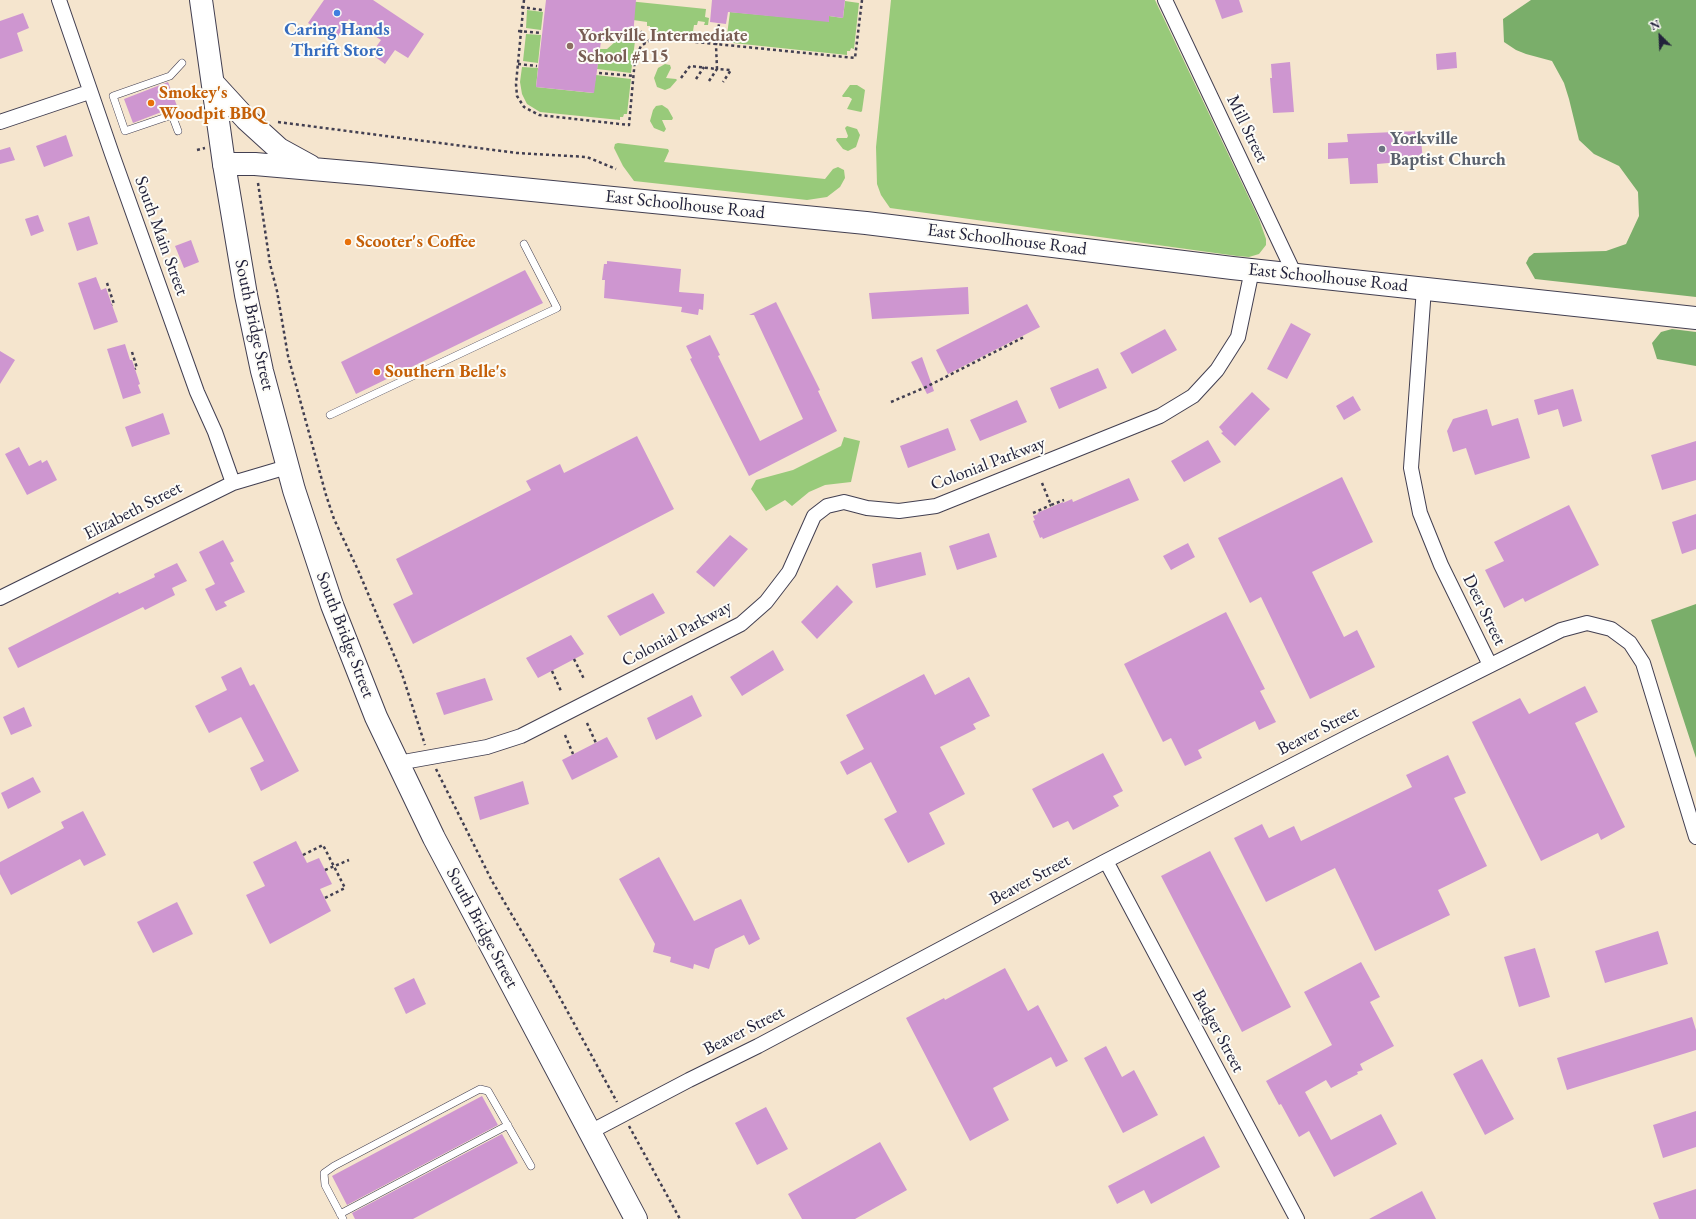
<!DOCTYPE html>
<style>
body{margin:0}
#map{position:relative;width:1696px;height:1219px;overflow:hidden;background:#f5e5ce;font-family:"EB Garamond",serif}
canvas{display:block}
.north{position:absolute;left:1640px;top:16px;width:40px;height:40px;-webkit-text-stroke:3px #fdfcf7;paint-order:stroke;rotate:336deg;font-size:11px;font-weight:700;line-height:16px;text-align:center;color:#22223b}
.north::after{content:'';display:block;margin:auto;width:14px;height:18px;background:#22223b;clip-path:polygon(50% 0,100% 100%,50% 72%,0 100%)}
</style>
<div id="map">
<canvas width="1696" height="1219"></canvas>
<div class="north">N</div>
</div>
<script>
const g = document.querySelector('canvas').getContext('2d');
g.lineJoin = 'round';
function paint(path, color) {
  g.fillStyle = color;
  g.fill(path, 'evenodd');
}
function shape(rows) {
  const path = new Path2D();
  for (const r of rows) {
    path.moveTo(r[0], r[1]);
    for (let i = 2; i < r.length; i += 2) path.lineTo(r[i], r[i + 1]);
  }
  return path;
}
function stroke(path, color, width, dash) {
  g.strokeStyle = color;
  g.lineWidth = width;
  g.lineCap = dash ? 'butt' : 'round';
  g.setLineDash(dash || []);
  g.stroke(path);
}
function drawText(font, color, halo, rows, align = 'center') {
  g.font = font + ' "EB Garamond",serif';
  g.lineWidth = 4;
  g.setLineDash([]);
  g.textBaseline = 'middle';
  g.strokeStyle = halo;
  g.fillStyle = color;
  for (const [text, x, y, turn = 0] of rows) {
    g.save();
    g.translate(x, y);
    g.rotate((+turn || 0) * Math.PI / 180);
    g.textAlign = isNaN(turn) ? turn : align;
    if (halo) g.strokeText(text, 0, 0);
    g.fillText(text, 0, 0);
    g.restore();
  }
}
paint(shape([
 [891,0,1155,0,1259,219,1266,239,1266,245,1259,254,1249,257,1237,256,890,208,881,195,877,184,876,147],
 [628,1,706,9,705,17,709,18,708,25,704,25,705,22,698,21,697,25,694,25,693,31,696,32,696,35,700,35,699,39,653,33,653,30,650,30,650,26,647,26,647,22,626,19],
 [845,1,859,3,854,49,851,48,850,51,847,51,847,55,733,43,733,39,730,39,730,35,727,35,730,12,829,21,829,16,843,18],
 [527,10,543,12,541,30,526,28],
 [526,34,541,35,538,63,523,61],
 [622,40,635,41,631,73,597,69,600,49,607,49,615,42],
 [665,64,670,65,671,68,666,78,676,79,677,80,670,88,665,90,657,87,654,78,658,68],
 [522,67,538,68,536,87,593,93,596,75,631,79,627,114,624,114,623,117,620,117,620,120,540,112,527,104,522,94,520,82],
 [850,85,857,85,865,90,862,111,861,112,847,109,852,99,849,97,843,97,842,96],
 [662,105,668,109,673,118,672,120,662,120,666,129,664,132,654,128,650,121,653,110,656,106],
 [847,126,857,129,860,135,856,147,848,151,843,149,836,140,837,138,847,138,848,136,845,128],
 [618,143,668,149,669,151,664,162,825,179,833,169,838,167,844,170,845,178,840,187,827,197,807,200,634,181,623,166,614,148,615,144],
 [844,437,860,441,851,482,825,485,809,492,792,506,785,500,766,511,751,489,756,480,793,470,841,446]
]), '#98ca7a');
paint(shape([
 [1531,0,1696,0,1696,297,1535,279,1526,263,1529,257,1534,253,1606,251,1626,244,1639,216,1638,192,1619,166,1594,154,1579,140,1569,99,1564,83,1552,61,1526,54,1516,50,1504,42,1503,19],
 [1672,329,1696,332,1696,366,1657,359,1652,343,1661,332],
 [1696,604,1696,758,1651,620]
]), '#7aae6a');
paint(shape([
 [324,0,373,0,424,34,408,58,395,50,385,64,371,54,381,40,349,19,335,41,308,23],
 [546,0,636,0,633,36,610,33,609,42,601,41,594,93,536,87],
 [712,0,845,0,843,18,829,16,829,22,728,12,726,24,710,22],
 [1215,0,1239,0,1243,12,1222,19],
 [23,13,29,28,17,33,23,51,0,59,0,21],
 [1456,52,1457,68,1437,70,1436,54],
 [1290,62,1294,112,1273,113,1270,78,1272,78,1271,64],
 [168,82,177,106,133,123,124,99],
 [1420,131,1423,160,1377,164,1378,183,1350,184,1348,158,1328,159,1328,143,1348,142,1347,134],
 [66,135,73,156,44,167,36,146],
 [10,147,15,160,0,164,0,150],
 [38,215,44,231,31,236,25,219],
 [89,216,98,244,77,251,68,223],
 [191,240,199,262,184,268,175,246],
 [607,261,681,269,679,292,704,294,703,310,699,309,698,315,681,312,682,307,604,298,605,280,602,280,604,264,607,264],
 [525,270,543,303,356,394,341,362],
 [96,277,101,290,106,288,118,322,94,330,78,283],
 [968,287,969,314,872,319,869,293],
 [776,302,820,390,818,391,837,431,749,476,690,359,692,358,686,346,710,335,720,355,718,356,760,441,803,419,754,315,749,315],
 [1027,304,1040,327,948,374,936,350],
 [1291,323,1311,334,1287,379,1267,369],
 [1165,329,1177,350,1132,374,1120,353],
 [125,344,130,360,132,360,140,384,138,385,141,393,123,399,107,349],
 [0,351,15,360,0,384],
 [922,357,934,391,927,394,911,362],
 [1098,368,1107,388,1059,409,1050,388],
 [1573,389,1582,421,1563,427,1558,409,1538,415,1534,400],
 [1252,392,1270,409,1235,446,1221,433,1223,432,1219,427],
 [1353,396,1361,410,1344,420,1336,406],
 [1017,400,1027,422,980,441,970,420],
 [1487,409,1492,426,1518,418,1530,458,1475,475,1466,448,1453,452,1447,431,1453,419],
 [163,413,170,434,132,447,125,427],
 [948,428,956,450,908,468,900,446],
 [637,436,674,509,413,644,393,604,413,594,396,559,531,490,526,481,560,464,564,473],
 [1208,440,1221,462,1184,482,1171,461],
 [1696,441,1696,480,1662,490,1651,455],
 [19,447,29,466,41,460,42,463,47,460,57,480,27,495,5,454],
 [1342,477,1373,542,1312,572,1344,637,1357,630,1375,667,1310,699,1261,597,1250,603,1218,538],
 [1129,478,1139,500,1043,539,1042,537,1040,538,1033,521,1035,520,1033,516,1038,514,1037,513,1063,502,1063,503,1072,499,1073,502],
 [1569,505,1599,565,1525,602,1523,598,1504,608,1485,570,1504,561,1494,542],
 [1696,514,1696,549,1682,554,1672,522],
 [989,533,997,557,957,570,949,546],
 [730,535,748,549,714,587,696,572],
 [223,540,234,561,230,563,245,592,224,602,227,606,216,611,205,589,215,584,199,552],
 [1188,543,1195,557,1171,570,1163,556],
 [921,552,926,575,876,588,872,564],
 [177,563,187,581,172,588,175,595,145,610,143,607,18,668,8,648,118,592,119,594,155,577,154,574],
 [837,585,853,602,817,639,801,622],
 [653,593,665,613,620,636,607,616],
 [1226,612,1265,689,1260,691,1276,722,1259,730,1255,721,1198,750,1202,758,1185,766,1171,738,1163,742,1124,664],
 [571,635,584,654,538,678,526,658],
 [773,650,784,670,742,696,730,677],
 [241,667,250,686,254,684,299,771,261,791,250,768,264,761,241,717,209,733,195,706,227,690,221,677],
 [924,674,935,695,969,677,990,716,973,724,976,729,940,747,965,794,929,813,945,844,908,863,884,819,897,812,871,762,847,775,840,762,864,749,846,715],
 [485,678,493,700,444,715,436,693],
 [1585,686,1598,712,1575,723,1625,827,1601,840,1598,833,1541,861,1472,722,1520,698,1529,714],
 [692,695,702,716,656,740,647,718],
 [24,707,32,726,11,735,3,717],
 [607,737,618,757,572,780,562,760],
 [1103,753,1123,791,1113,796,1119,806,1073,830,1068,821,1053,828,1032,789],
 [1448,755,1466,793,1454,798,1487,866,1438,890,1450,915,1375,951,1335,868,1266,902,1234,838,1262,824,1269,838,1294,826,1301,841,1412,787,1406,775],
 [33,777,41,792,8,809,1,793],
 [523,781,529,804,480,820,474,797],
 [83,811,106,855,84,866,80,859,11,895,0,874,0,862,64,828,61,822],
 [296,841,307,863,319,858,332,884,320,889,331,911,270,944,246,895,265,886,253,862],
 [1210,851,1291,1007,1242,1032,1161,876],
 [659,857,694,921,741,899,760,939,749,945,744,935,715,949,709,969,694,964,693,969,670,962,671,957,653,952,655,944,619,879],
 [177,902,193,934,153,953,137,922],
 [1658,931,1668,964,1605,983,1595,951],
 [1535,948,1550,997,1519,1007,1504,957],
 [1361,962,1380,997,1370,1002,1394,1046,1360,1064,1363,1070,1357,1072,1358,1074,1331,1088,1326,1080,1305,1092,1331,1140,1381,1114,1397,1144,1334,1177,1309,1131,1299,1137,1281,1104,1279,1105,1266,1081,1332,1045,1304,992],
 [1005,968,1028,1011,1038,1005,1068,1061,1056,1067,1051,1057,993,1088,1009,1120,970,1141,906,1018,944,998,945,1000],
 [414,978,426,1004,406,1014,394,988],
 [1692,1017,1696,1030,1696,1050,1567,1090,1557,1058],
 [1106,1046,1122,1077,1134,1070,1158,1115,1123,1133,1084,1058],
 [1482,1059,1514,1119,1485,1135,1453,1074],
 [482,1096,498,1125,347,1205,332,1176],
 [766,1107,788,1149,757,1165,735,1123],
 [1696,1111,1696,1147,1663,1158,1653,1125],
 [502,1134,518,1163,413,1219,355,1219,352,1213],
 [1204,1136,1220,1167,1151,1204,1144,1190,1117,1204,1108,1186],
 [880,1142,907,1190,855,1219,802,1219,788,1194],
 [1696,1189,1696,1219,1659,1219,1653,1203],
 [1422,1191,1436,1219,1369,1219]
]), '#ce96d0');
const lane = shape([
 [178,131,172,115,125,131,113,96,170,76,182,63],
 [330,415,557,308,524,244],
 [340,1214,508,1125],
 [343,1219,325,1185,324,1173,334,1166,480,1089,488,1091,531,1166]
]);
const street = shape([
 [59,0,112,154,197,392,215,432,233,483],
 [1165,0,1295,275],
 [0,122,89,92],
 [1424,288,1411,468,1420,513,1441,565,1490,665],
 [0,598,233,483,287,467],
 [398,763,487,747,521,736,741,624,766,602,789,572,814,516,827,506,844,502,867,508,899,511,936,506,1160,416,1193,396,1217,370,1238,337,1252,270],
 [1106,861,1297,1219],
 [590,1132,689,1080,758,1046,1106,861,1359,731,1561,630,1587,623,1611,629,1630,643,1643,663,1696,837]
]);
const primary = shape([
 [213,83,246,119,279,149,310,166],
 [224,164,255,164,370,174,866,223,1232,268,1696,318]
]);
const highway = shape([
 [201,0,224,164,246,295,262,371,294,490,332,605,376,717,434,838,636,1219]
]);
stroke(lane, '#423f51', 8);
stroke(street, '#423f51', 16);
stroke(primary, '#423f51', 24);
stroke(highway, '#423f51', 24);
stroke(shape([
 [524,0,516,84,517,96,524,107,539,115,629,125,635,59,641,46,650,40,656,39,696,42,855,58,862,0],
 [521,7,542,10],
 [635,29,640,31,643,34,645,43],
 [518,31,541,33],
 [518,64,537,66],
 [599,73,634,76],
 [681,78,690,66,717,69,716,45,719,24],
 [696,79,704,67],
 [709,81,717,69,731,70,723,82],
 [278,122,517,153,587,157,616,169],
 [197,150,205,148],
 [258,183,270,264,277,291,288,356,326,495,334,519,358,570,402,674,425,745],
 [107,283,114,304,112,305],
 [132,352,137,368,135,369],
 [891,402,926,387,1024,337,1023,336],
 [1042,483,1051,505,1064,500],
 [1033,513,1051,505],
 [574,659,584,679],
 [552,671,561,691],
 [587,723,596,743],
 [565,735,573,754],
 [436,769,492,881,553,985,617,1102],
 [303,855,323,845,345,888,325,898],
 [325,870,349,860],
 [629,1126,680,1219]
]), '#423f51', 2.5, [3, 3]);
stroke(lane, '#fff', 7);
stroke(street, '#fff', 14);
stroke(primary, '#fff', 22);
stroke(highway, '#fff', 22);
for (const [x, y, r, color] of [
 [337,13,4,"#3f7fe0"],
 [570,46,4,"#8d6e63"],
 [151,103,4,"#e8710a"],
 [1382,149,4,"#6b7280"],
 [348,242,4,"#e8710a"],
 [377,372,4,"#e8710a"]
]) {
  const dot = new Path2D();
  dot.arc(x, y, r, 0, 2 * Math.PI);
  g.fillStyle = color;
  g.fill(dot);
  stroke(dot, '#fdfcf7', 1.5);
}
drawText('bold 18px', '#366cbe', '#fdfcf7', [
 ["Caring Hands",337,30],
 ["Thrift Store",337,51]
]);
drawText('bold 18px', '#785e54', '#fdfcf7', [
 ["Yorkville Intermediate",578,36],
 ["School #115",578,57]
], 'left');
drawText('bold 18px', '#c56008', '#fdfcf7', [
 ["Smokey's",159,93],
 ["Woodpit BBQ",159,114],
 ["Scooter's Coffee",356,242],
 ["Southern Belle's",385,372]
], 'left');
drawText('18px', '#22223b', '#fdfcf7', [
 ["Mill Street",1247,129,64],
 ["East Schoolhouse Road",685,205,6],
 ["South Main Street",161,236,70],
 ["East Schoolhouse Road",1007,240,7],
 ["East Schoolhouse Road",1328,278,6],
 ["South Bridge Street",254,325,78],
 ["Colonial Parkway",988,464,-21],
 ["Elizabeth Street",133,511,-27],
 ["Deer Street",1484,610,64],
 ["Colonial Parkway",677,634,-28],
 ["South Bridge Street",345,635,69],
 ["Beaver Street",1318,731,-27],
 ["Beaver Street",1030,880,-28],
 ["South Bridge Street",482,928,62],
 ["Beaver Street",744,1031,-27],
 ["Badger Street",1218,1031,62]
]);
drawText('bold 18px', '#5b616d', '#fdfcf7', [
 ["Yorkville",1390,139],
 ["Baptist Church",1390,160]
], 'left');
</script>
